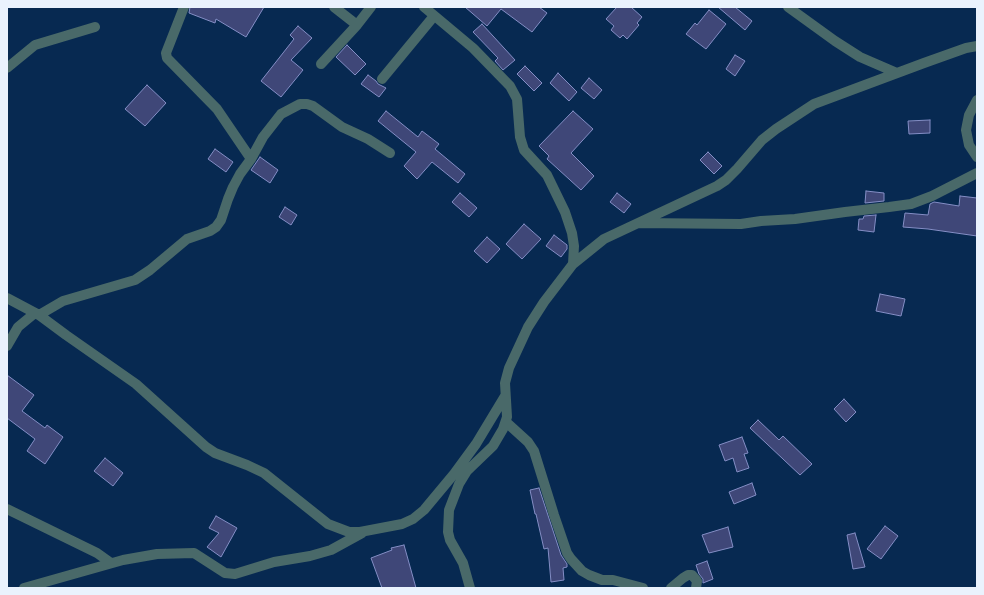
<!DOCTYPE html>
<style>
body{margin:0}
#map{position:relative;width:984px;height:595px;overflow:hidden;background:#072951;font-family:Jost,sans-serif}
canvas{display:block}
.frame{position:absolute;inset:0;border:8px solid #eaf2fd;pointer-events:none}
</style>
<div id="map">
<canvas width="984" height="595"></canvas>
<div class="frame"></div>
</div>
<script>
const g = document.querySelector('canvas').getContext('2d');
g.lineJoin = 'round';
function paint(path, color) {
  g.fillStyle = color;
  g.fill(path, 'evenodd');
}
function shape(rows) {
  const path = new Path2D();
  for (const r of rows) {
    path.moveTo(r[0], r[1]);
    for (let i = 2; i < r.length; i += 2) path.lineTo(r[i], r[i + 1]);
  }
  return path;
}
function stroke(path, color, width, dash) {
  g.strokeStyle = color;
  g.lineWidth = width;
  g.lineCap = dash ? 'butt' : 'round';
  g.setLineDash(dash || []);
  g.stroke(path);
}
const building = shape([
 [190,7,264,7,246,37,216,19,215,23,189,13,190,7],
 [465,7,539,7,547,13,532,32,501,9,487,26,465,7],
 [617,7,631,7,642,17,637,23,639,25,627,39,623,35,620,38,611,30,614,26,606,19,617,7],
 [718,7,735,7,752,21,745,30,718,7],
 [709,10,726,24,706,49,686,34,695,23,697,25,709,10],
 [482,24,515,60,503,70,495,61,498,58,473,32,482,24],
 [298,26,312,38,291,60,303,70,281,97,261,81,294,39,290,35,298,26],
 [347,45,366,64,355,75,336,57,347,45],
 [735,55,745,61,735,76,726,69,735,55],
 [525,66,542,83,534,91,517,74,525,66],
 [558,73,577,92,569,101,550,83,558,73],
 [368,75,376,81,378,84,386,88,379,97,361,84,368,75],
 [589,78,602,90,594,99,581,88,589,78],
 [147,85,166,103,145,126,125,109,147,85],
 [386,111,418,137,422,131,439,144,435,149,465,174,458,183,432,162,417,179,404,166,416,152,378,121,386,111],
 [573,111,593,129,571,153,594,176,581,190,547,159,549,156,539,146,573,111],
 [930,120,930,133,909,134,908,121,930,120],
 [215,149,233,162,226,172,208,159,215,149],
 [708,152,722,166,714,174,700,160,708,152],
 [260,157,278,170,270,183,251,170,260,157],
 [866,191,884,193,884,201,865,203,866,191],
 [460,193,477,208,469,217,452,202,460,193],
 [617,193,631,204,624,213,610,202,617,193],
 [960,196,977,198,977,236,928,229,903,227,905,213,928,215,930,204,934,202,959,206,960,196],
 [285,207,297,215,291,225,279,217,285,207],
 [876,215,874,232,858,230,859,219,863,219,864,216,876,215],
 [524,224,541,239,522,259,506,244,524,224],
 [554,235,567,245,567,249,561,257,546,246,554,235],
 [487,237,500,249,487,263,474,251,487,237],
 [880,294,905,299,901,316,876,311,880,294],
 [7,375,34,395,22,411,45,428,47,425,63,437,45,464,27,451,35,439,7,418,7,375],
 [844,399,856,412,846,422,834,409,844,399],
 [758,420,779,440,783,436,812,464,800,475,750,428,758,420],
 [742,437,748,453,744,454,749,468,737,472,733,458,725,461,719,445,742,437],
 [105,458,123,473,113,486,94,471,105,458],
 [752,483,756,495,734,504,729,492,752,483],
 [539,488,561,555,567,564,567,567,563,568,564,580,551,582,548,548,544,549,536,514,535,514,530,490,539,488],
 [216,516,237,528,221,557,207,547,219,533,209,528,216,516],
 [885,526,898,536,881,559,867,549,885,526],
 [728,527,733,547,709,553,702,535,728,527],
 [855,533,865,567,853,569,847,535,855,533],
 [404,545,416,588,382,588,371,558,392,550,391,548,404,545],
 [707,561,713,579,703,583,703,579,699,574,696,565,707,561]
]);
paint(building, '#3f4778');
stroke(building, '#848ec5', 1);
stroke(shape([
 [184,7,166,53,167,58,217,109,251,159],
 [334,7,357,25],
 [424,7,473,48,510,86,517,99,520,137,524,150,547,175,565,212,572,233,574,246,573,264],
 [788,7,835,41,860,57,897,73],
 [321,64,357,25,371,7],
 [7,68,35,45,95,27],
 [382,79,434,16],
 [977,100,969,115,966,130,969,145,977,157],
 [639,223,741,224,761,221,795,219,845,212,889,207,911,204,932,196,977,173],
 [7,298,39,315,66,335,136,384,206,447,215,453,247,465,264,473,328,524,349,532,360,532,402,524,413,519,424,510,454,474,476,444,505,396],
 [39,315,63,301,135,280,150,270,187,239,210,231,216,227,221,220,228,199,233,187,240,174,251,159,263,137,281,114,300,104,307,104,313,106,342,127,368,139,390,153],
 [7,346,18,327,35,313],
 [506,422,528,442,534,451,554,515,567,553,571,559,582,571,589,575,602,580,613,580,643,588],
 [7,509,97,553,111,563],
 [24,588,123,560,157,554,194,553,225,573,235,574,274,562,310,556,331,550,362,533],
 [470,588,463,563,450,540,448,532,449,510,459,484,467,471,493,446,503,429,507,417,505,383,509,368,528,327,544,302,573,264,604,239,717,186,726,180,737,169,762,140,776,129,814,104,924,63,966,48,977,46],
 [671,588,683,578,688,575,692,575,697,581,696,588]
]), '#496969', 10);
</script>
